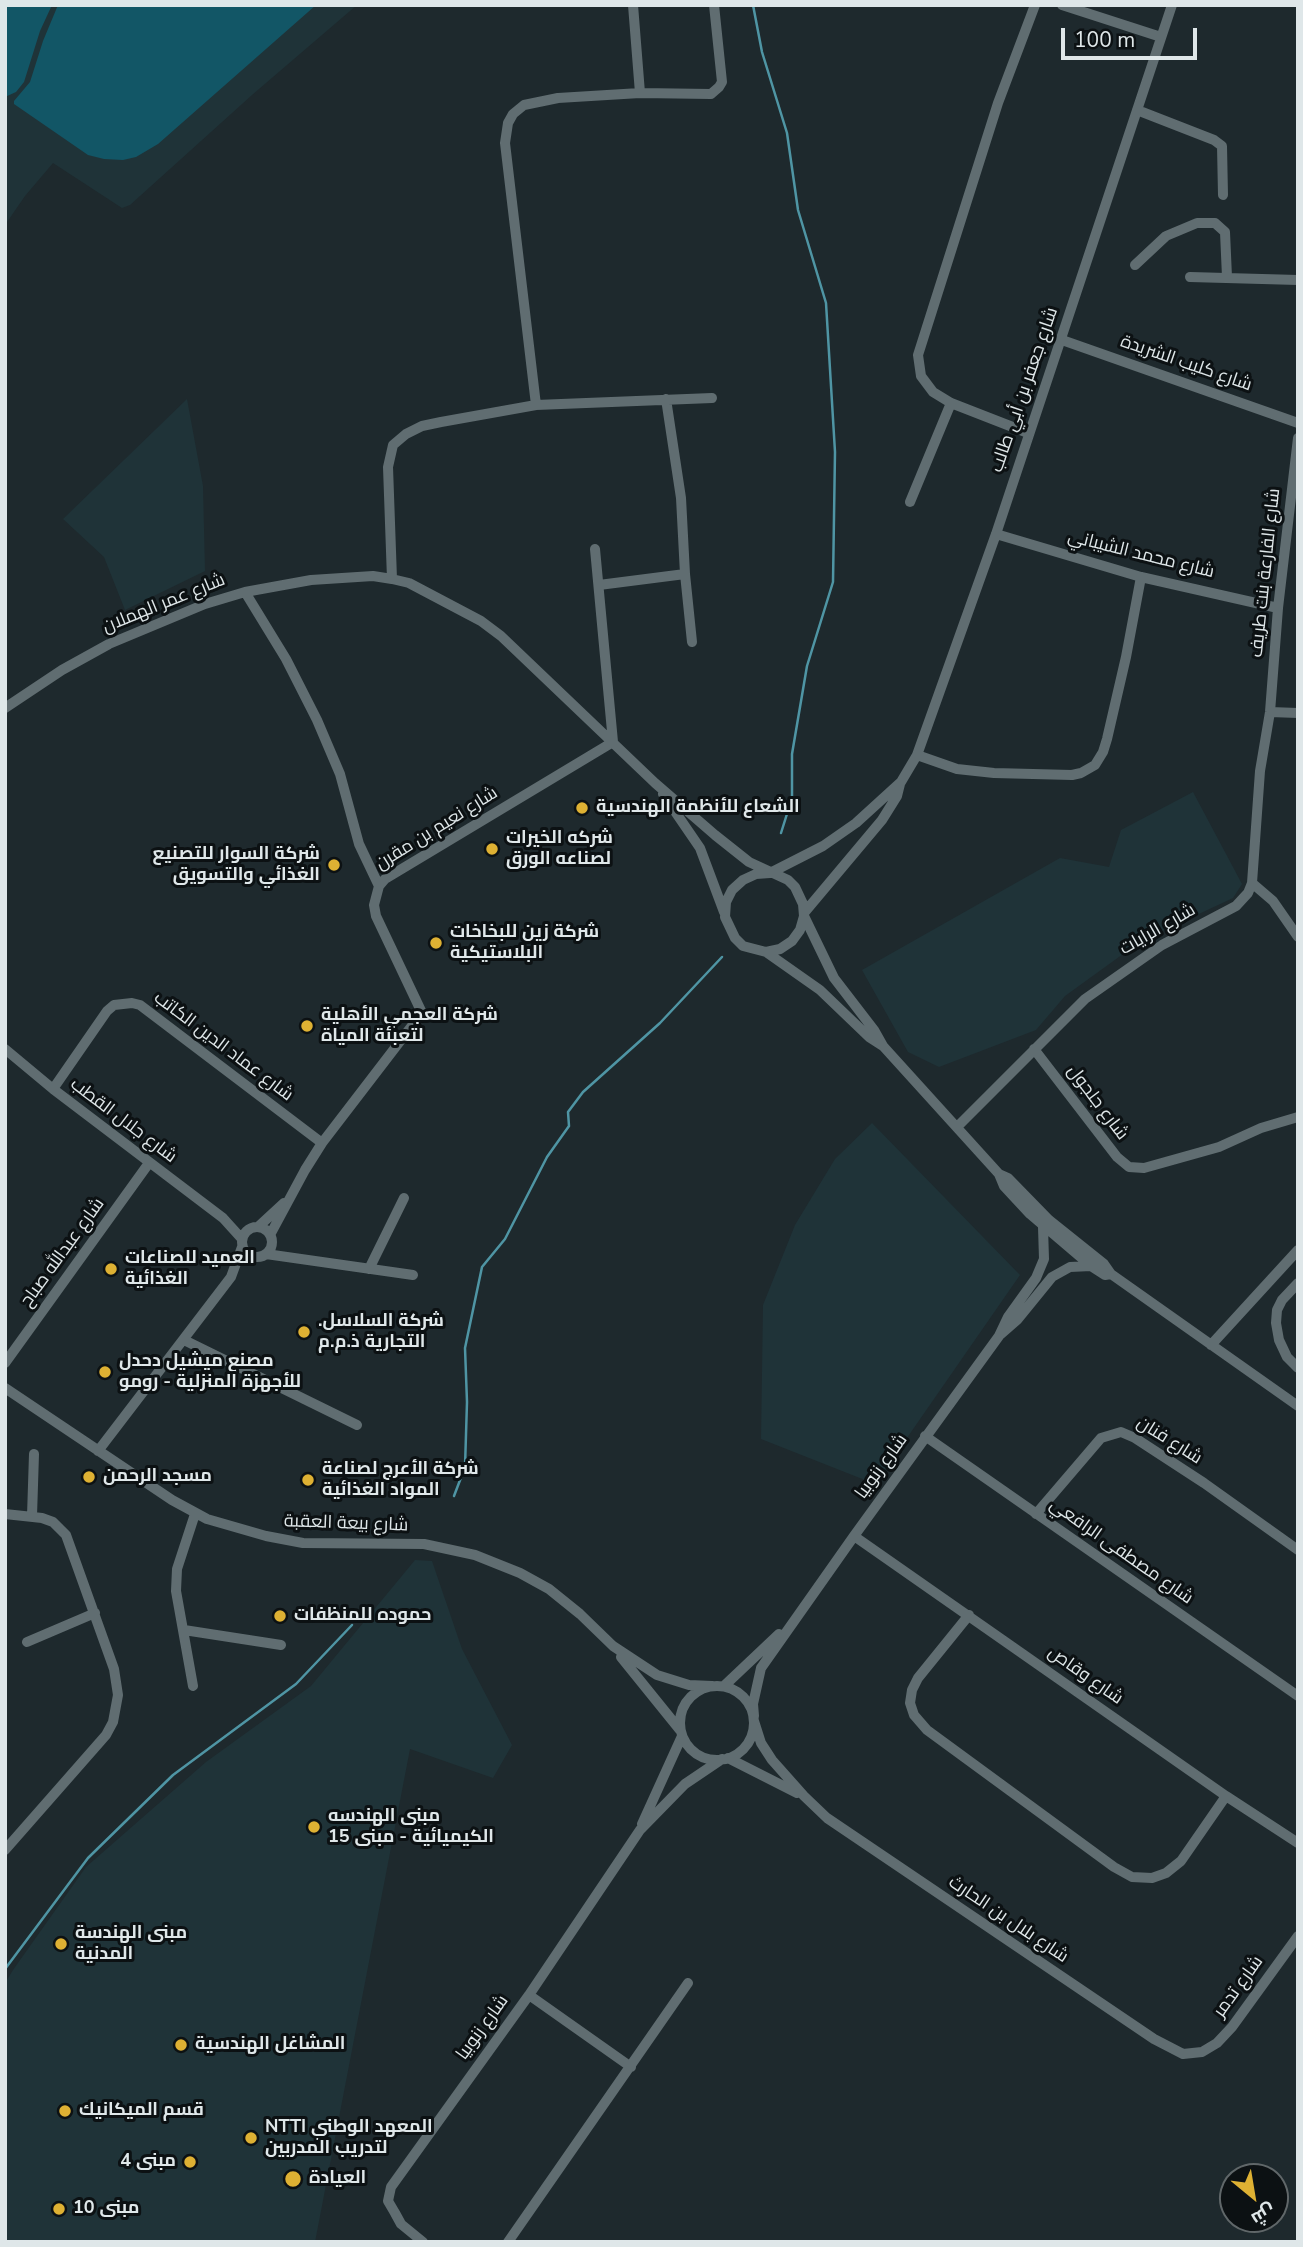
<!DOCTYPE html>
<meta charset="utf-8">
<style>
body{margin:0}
#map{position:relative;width:1303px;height:2247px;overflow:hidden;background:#1e292d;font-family:"Nunito Sans",Cairo,sans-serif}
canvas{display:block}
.frame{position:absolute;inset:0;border:7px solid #dfe7e9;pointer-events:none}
.north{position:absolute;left:1219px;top:2163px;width:70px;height:70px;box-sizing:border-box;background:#0c1113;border:2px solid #606769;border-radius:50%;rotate:150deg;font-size:19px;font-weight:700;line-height:28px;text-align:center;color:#dfe7e9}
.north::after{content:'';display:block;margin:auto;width:24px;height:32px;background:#deb133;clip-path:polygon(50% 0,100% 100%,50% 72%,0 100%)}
.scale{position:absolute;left:1061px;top:28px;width:136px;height:32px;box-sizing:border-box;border:4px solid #dfe7e9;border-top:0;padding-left:9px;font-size:21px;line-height:24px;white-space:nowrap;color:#dfe7e9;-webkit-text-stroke:5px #0c1113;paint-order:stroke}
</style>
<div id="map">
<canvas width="1303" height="2247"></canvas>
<div class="frame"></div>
<div class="north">ش</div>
<div class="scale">100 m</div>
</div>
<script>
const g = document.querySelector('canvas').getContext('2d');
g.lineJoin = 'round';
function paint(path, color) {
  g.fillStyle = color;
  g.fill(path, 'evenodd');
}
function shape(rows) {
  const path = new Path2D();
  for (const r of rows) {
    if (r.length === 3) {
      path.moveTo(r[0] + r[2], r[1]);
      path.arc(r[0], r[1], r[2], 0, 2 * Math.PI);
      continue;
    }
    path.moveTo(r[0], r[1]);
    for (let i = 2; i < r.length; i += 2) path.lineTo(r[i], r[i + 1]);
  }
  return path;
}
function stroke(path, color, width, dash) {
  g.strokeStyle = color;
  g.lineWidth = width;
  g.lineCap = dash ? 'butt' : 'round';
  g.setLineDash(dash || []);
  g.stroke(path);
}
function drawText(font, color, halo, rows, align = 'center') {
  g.font = font + ' "Nunito Sans",Cairo,sans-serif';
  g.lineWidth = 6;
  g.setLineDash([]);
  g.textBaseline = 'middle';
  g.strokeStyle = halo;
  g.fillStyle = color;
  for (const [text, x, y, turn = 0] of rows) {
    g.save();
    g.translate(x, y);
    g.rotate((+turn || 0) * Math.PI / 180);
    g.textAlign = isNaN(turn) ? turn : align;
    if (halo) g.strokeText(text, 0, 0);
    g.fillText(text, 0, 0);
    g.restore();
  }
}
paint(shape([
 [5,5,357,5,252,95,130,205,122,208,53,163,25,196,5,225],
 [187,399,203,486,205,571,125,610,104,557,63,519],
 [1193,792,1242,884,1233,898,1141,941,1065,996,1036,1030,939,1067,908,1052,862,970,1060,858,1109,867,1121,830],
 [872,1123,1020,1275,875,1484,761,1439,763,1305,795,1225,835,1159],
 [415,1560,432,1561,462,1649,512,1745,493,1778,410,1749,315,2242,5,2242,5,1983,13,1970,86,1867,206,1762,311,1686]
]), '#1f3338');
paint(shape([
 [5,5,52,5,40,31,24,82,16,92,5,97],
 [58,5,316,5,158,144,136,157,123,160,104,159,88,155,14,104,14,101,30,82,43,41]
]), '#125666');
stroke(shape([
 [753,5,762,52,787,133,798,210,826,303,835,452,833,582,807,666,792,754,792,798,781,833],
 [454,1496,465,1467,467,1402,465,1348,482,1267,505,1239,547,1157,569,1126,568,1112,583,1092,660,1023,722,957],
 [5,1969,88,1858,173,1775,296,1684,352,1625]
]), '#4f95a4', 2.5);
stroke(shape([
 [1062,5,1161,37],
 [640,93,711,94,719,87,722,82,714,5],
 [1137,110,1214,140,1222,146,1223,195],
 [1135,265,1166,236,1197,223,1215,223,1225,232,1227,277],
 [1190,277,1298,280],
 [1062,340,1298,423],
 [666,399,681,498,685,574,692,642],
 [536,405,505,143,508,123,513,114,524,105,558,98,640,93,633,5],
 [1028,433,951,403,933,392,921,376,918,355,998,103,1035,5],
 [910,502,951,403],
 [996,534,1141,577,1278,608],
 [392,579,388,467,393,445,406,434,422,426,441,422,536,405,712,398],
 [599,585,685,574],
 [245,592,286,659,317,720,340,774,359,844,379,886],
 [5,708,62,670,109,644,205,604,245,592,311,580,373,576,392,579,409,583,481,621,501,636,655,783,715,835,749,862,788,880,795,887,803,904,804,916,800,930,792,941,780,949,766,952,743,946,735,938,725,917,726,902,732,890,743,880,756,874,770,873],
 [1270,712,1298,713],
 [917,755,957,769,994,773,1072,775,1081,773,1095,765,1103,752,1107,739,1126,657,1141,577],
 [663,794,700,848,724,912],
 [770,873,823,846,856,823,901,782,917,755,996,534,1172,5],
 [1252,883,1273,901,1298,937],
 [804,913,882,820,897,796,900,784],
 [804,916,834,978,874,1030,883,1046,999,1174,1004,1186,1030,1214,1091,1266,1105,1275,1111,1274],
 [766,952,820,990,869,1037,883,1046],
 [5,1049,53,1089,223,1218,242,1239],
 [1034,1049,1117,1157,1129,1167,1144,1168,1219,1147,1261,1128,1298,1117],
 [53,1089,107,1011,114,1005,132,1003,140,1005,322,1143],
 [957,1127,1085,999,1162,945,1236,906,1248,893,1252,883,1260,771,1270,712,1278,608,1298,438],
 [999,1174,1008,1178,1049,1220,1104,1264,1111,1274,1298,1406],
 [257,1242,15],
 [258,1227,284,1203],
 [270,1235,305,1170,322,1143,411,1027,423,1015,376,916,374,905,379,886,385,879,613,742,595,549],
 [266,1254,413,1275],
 [369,1269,404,1198],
 [1298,1283,1282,1300,1277,1310,1276,1323,1279,1340,1287,1357,1298,1368],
 [1001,1334,1017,1320,1052,1277,1070,1267,1091,1266],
 [184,1340,357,1425],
 [1211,1345,1298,1250],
 [5,1363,149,1163],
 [5,1388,172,1500,207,1519,266,1536,303,1543,424,1544,475,1555,520,1573,549,1589,580,1614,613,1646,657,1675,689,1685,712,1686],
 [925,1436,1298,1696],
 [98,1451,231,1277,242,1247],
 [5,1514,42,1518,53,1522,66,1535,114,1669,118,1695,113,1722,106,1735,5,1850],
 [1036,1514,1101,1438,1121,1432,1135,1438,1204,1483,1298,1550],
 [32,1516,34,1454],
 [854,1536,1226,1796,1298,1843],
 [969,1615,918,1678,912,1690,910,1703,914,1715,927,1730,1114,1867,1132,1877,1152,1878,1166,1873,1181,1861,1226,1796],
 [184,1630,281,1645],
 [27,1642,95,1613],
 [621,1657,680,1730],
 [193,1686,176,1591,177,1569,195,1514],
 [724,1686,779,1634],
 [717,1723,37],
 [754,1716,753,1704,761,1668,854,1536,999,1336,1008,1317,1036,1278,1044,1259,1043,1227],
 [754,1721,761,1743,772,1760,804,1796,827,1818,1154,2039,1183,2054,1202,2052,1217,2043,1232,2027,1298,1936],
 [728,1758,797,1793],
 [642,1824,682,1736],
 [529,1995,631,2067],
 [423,2242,401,2224,395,2213,388,2201,391,2187,529,1995,640,1830,685,1784,722,1759],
 [508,2242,688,1983]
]), '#606d71', 10);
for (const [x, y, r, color] of [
 [582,808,7,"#deb133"],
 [492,849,7,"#deb133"],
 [334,865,7,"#deb133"],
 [436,943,7,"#deb133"],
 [307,1026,7,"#deb133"],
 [111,1269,7,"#deb133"],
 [304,1332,7,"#deb133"],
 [105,1372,7,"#deb133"],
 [89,1477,7,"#deb133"],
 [308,1480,7,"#deb133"],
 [280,1616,7,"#deb133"],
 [314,1827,7,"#deb133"],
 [61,1944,7,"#deb133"],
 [181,2045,7,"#deb133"],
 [65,2111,7,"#deb133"],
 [251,2138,7,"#deb133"],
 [190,2162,7,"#deb133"],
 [293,2179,9,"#deb133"],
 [59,2209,7,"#deb133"]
]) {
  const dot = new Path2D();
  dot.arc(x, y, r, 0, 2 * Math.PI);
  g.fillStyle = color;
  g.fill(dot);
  stroke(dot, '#0c1113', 2.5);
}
drawText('18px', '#dfe7e9', '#0c1113', [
 ["شارع كليب الشريدة",1186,364,19],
 ["شارع جعفر بن أبي طالب",1025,390,-71],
 ["شارع محمد الشيباني",1141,555,14],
 ["شارع الفارعة بنت طريف",1266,573,-84],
 ["شارع عمر الهملان",164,604,-22],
 ["شارع نعيم بن مقرن",437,829,-32],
 ["شارع الرايات",1158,930,-30],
 ["شارع عماد الدين الكاتب",223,1047,37],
 ["شارع جلجول",1097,1103,53],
 ["شارع جلال القطب",123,1121,37],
 ["شارع عبدالله صباح",63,1253,-54],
 ["شارع فنان",1169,1441,32],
 ["شارع زنوبيا",882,1467,-54],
 ["شارع بيعة العقبة",346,1524,2],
 ["شارع مصطفى الرافعي",1121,1552,35],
 ["شارع وقاص",1085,1676,35],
 ["شارع بلال بن الحارث",1008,1920,34],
 ["شارع تدمر",1239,1987,-54],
 ["شارع زنوبيا",483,2028,-54]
]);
drawText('bold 18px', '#dfe7e9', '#0c1113', [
 ["الشعاع للأنظمة الهندسية",596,808],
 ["شركه الخيرات",506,839],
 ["لصناعه الورق",506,860],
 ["شركة السوار للتصنيع",320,855,"right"],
 ["الغذائي والتسويق",320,876,"right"],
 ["شركة زين للبخاخات",450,933],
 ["البلاستيكية",450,954],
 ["شركة العجمي الأهلية",321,1016],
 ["لتعبئة المياة",321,1037],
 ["العميد للصناعات",125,1259],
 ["الغذائية",125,1280],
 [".شركة السلاسل",318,1322],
 ["التجارية ذ.م.م",318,1343],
 ["مصنع ميشيل دحدل",119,1362],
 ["للأجهزة المنزلية - رومو",119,1383],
 ["شركة الأعرج لصناعة",322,1470],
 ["المواد الغذائية",322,1491],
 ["مسجد الرحمن",103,1477],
 ["حموده للمنظفات",294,1616],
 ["مبنى الهندسه",328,1817],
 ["الكيميائية - مبنى 15",328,1838],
 ["مبنى الهندسة",75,1934],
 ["المدنية",75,1955],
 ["المشاغل الهندسية",195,2045],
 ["قسم الميكانيك",79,2111],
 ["NTTI المعهد الوطني",265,2128],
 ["لتدريب المدربين",265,2149],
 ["مبنى 4",176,2162,"right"],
 ["العيادة",309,2179],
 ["مبنى 10",73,2209]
], 'left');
</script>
